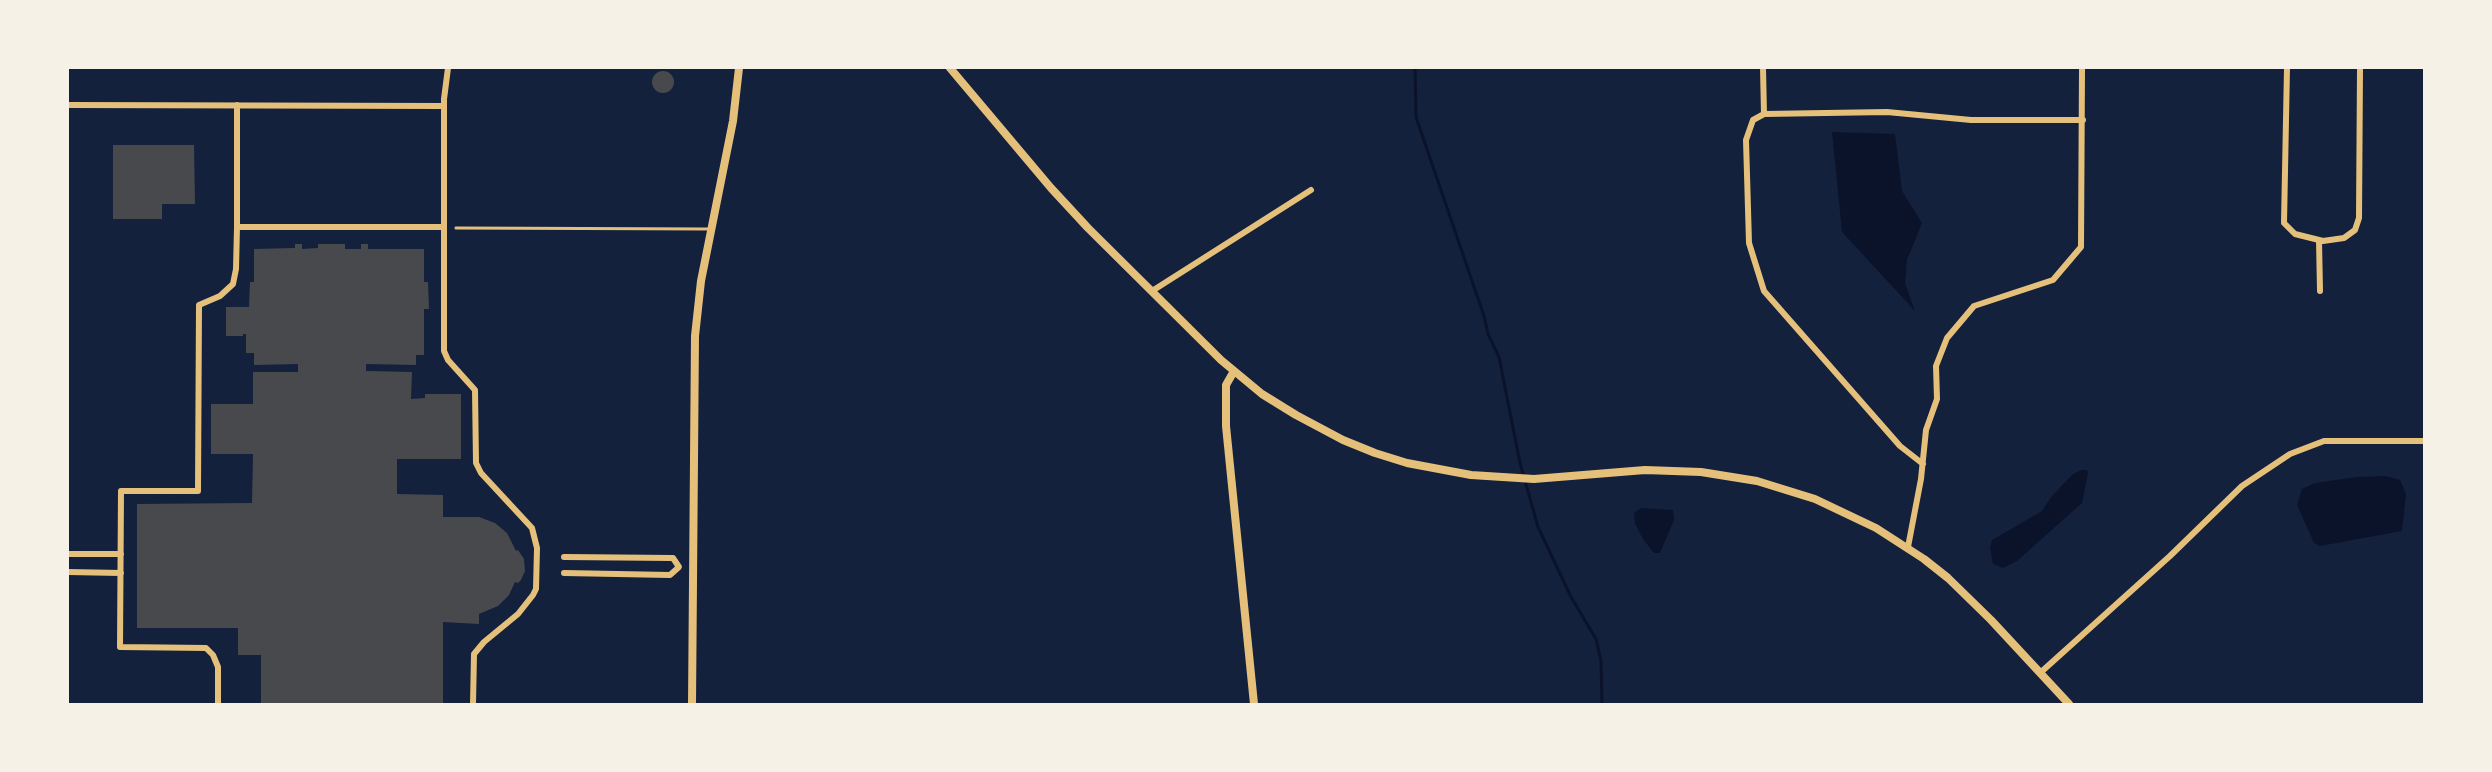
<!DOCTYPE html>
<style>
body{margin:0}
#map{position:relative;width:2492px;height:772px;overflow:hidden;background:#14213d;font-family:"Exo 2",sans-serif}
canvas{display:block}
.frame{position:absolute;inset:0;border:69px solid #f6f1e7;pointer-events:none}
</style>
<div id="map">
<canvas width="2492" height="772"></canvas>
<div class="frame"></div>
</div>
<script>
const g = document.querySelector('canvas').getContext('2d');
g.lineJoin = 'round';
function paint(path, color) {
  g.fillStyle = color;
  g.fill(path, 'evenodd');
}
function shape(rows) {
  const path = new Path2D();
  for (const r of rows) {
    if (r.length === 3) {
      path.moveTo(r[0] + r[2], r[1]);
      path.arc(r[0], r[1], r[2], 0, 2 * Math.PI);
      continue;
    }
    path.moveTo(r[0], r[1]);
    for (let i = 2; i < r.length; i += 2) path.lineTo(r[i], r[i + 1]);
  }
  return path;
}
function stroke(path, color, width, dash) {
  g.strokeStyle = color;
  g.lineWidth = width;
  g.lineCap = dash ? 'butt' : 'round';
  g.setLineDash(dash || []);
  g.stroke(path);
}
paint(shape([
 [1832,132,1895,134,1902,191,1922,223,1907,260,1905,283,1915,311,1842,232],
 [2081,470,2087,470,2088,473,2082,503,2017,561,2003,568,1993,564,1990,548,1992,540,2042,511,2051,497,2073,474],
 [2386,476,2400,480,2406,494,2402,531,2320,546,2314,543,2297,505,2302,489,2315,483,2357,477],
 [1641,508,1673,510,1674,520,1660,553,1654,553,1643,539,1635,524,1634,513]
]), '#0b132b');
stroke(shape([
 [1415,68,1416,117,1484,316,1488,334,1499,357,1520,463,1538,527,1571,597,1596,639,1601,661,1602,704]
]), '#0b132b', 3);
paint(shape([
 [663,82,11],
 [113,145,194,145,195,204,162,204,162,219,113,219],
 [295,244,302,244,302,249,318,248,318,244,345,244,345,249,361,249,361,244,368,244,368,249,424,249,424,282,428,282,429,309,424,309,424,355,416,355,416,365,366,364,366,371,412,372,411,399,425,398,425,394,461,394,461,459,397,459,397,494,443,495,443,517,479,517,495,523,507,533,516,551,518,550,524,559,525,571,521,580,518,583,515,582,509,595,498,606,479,614,479,624,443,622,443,704,261,704,261,655,238,655,238,628,137,628,137,504,252,503,253,454,211,454,211,404,253,404,253,372,298,372,298,364,254,365,254,353,246,353,246,334,243,334,243,336,226,336,226,307,249,307,250,282,254,282,254,249,295,248]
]), '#48494c');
stroke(shape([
 [456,228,709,229]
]), '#e5c07b', 3);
stroke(shape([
 [448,68,444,99,444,351,448,360,475,390,476,463,481,473,532,528,537,548,536,589,533,595,518,614,484,642,474,654,473,704],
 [1763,68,1764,114],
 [2287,68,2284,223,2295,234,2323,241,2344,238,2355,230,2359,218,2360,68],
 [68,105,444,106],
 [237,105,237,227],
 [1764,114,1753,120,1746,140,1749,243,1764,291,1900,446,1923,464],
 [1764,114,1887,112,1971,120,2083,120],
 [2319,240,2320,291],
 [1152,291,1311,190],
 [1908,547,1921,479,1926,430,1937,399,1936,366,1947,338,1974,306,2053,280,2081,247,2082,68],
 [68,554,121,554],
 [564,557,673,558,679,567,670,575,564,573],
 [68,572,121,573],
 [2040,673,2170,556,2242,486,2290,454,2324,441,2424,441],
 [218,704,218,667,213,655,206,648,120,647,121,491,198,491,199,305,220,296,233,284,236,269,237,227,444,227]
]), '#e5c07b', 6);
stroke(shape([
 [950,68,1051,188,1088,228,1221,360,1262,394,1296,415,1343,440,1375,453,1407,463,1471,475,1534,479,1645,470,1701,472,1757,481,1815,499,1876,528,1924,559,1948,578,1991,620,2069,704],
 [1234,371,1226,385,1226,426,1254,704],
 [692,704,695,336,701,281,733,121,739,68]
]), '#e5c07b', 8);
</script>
